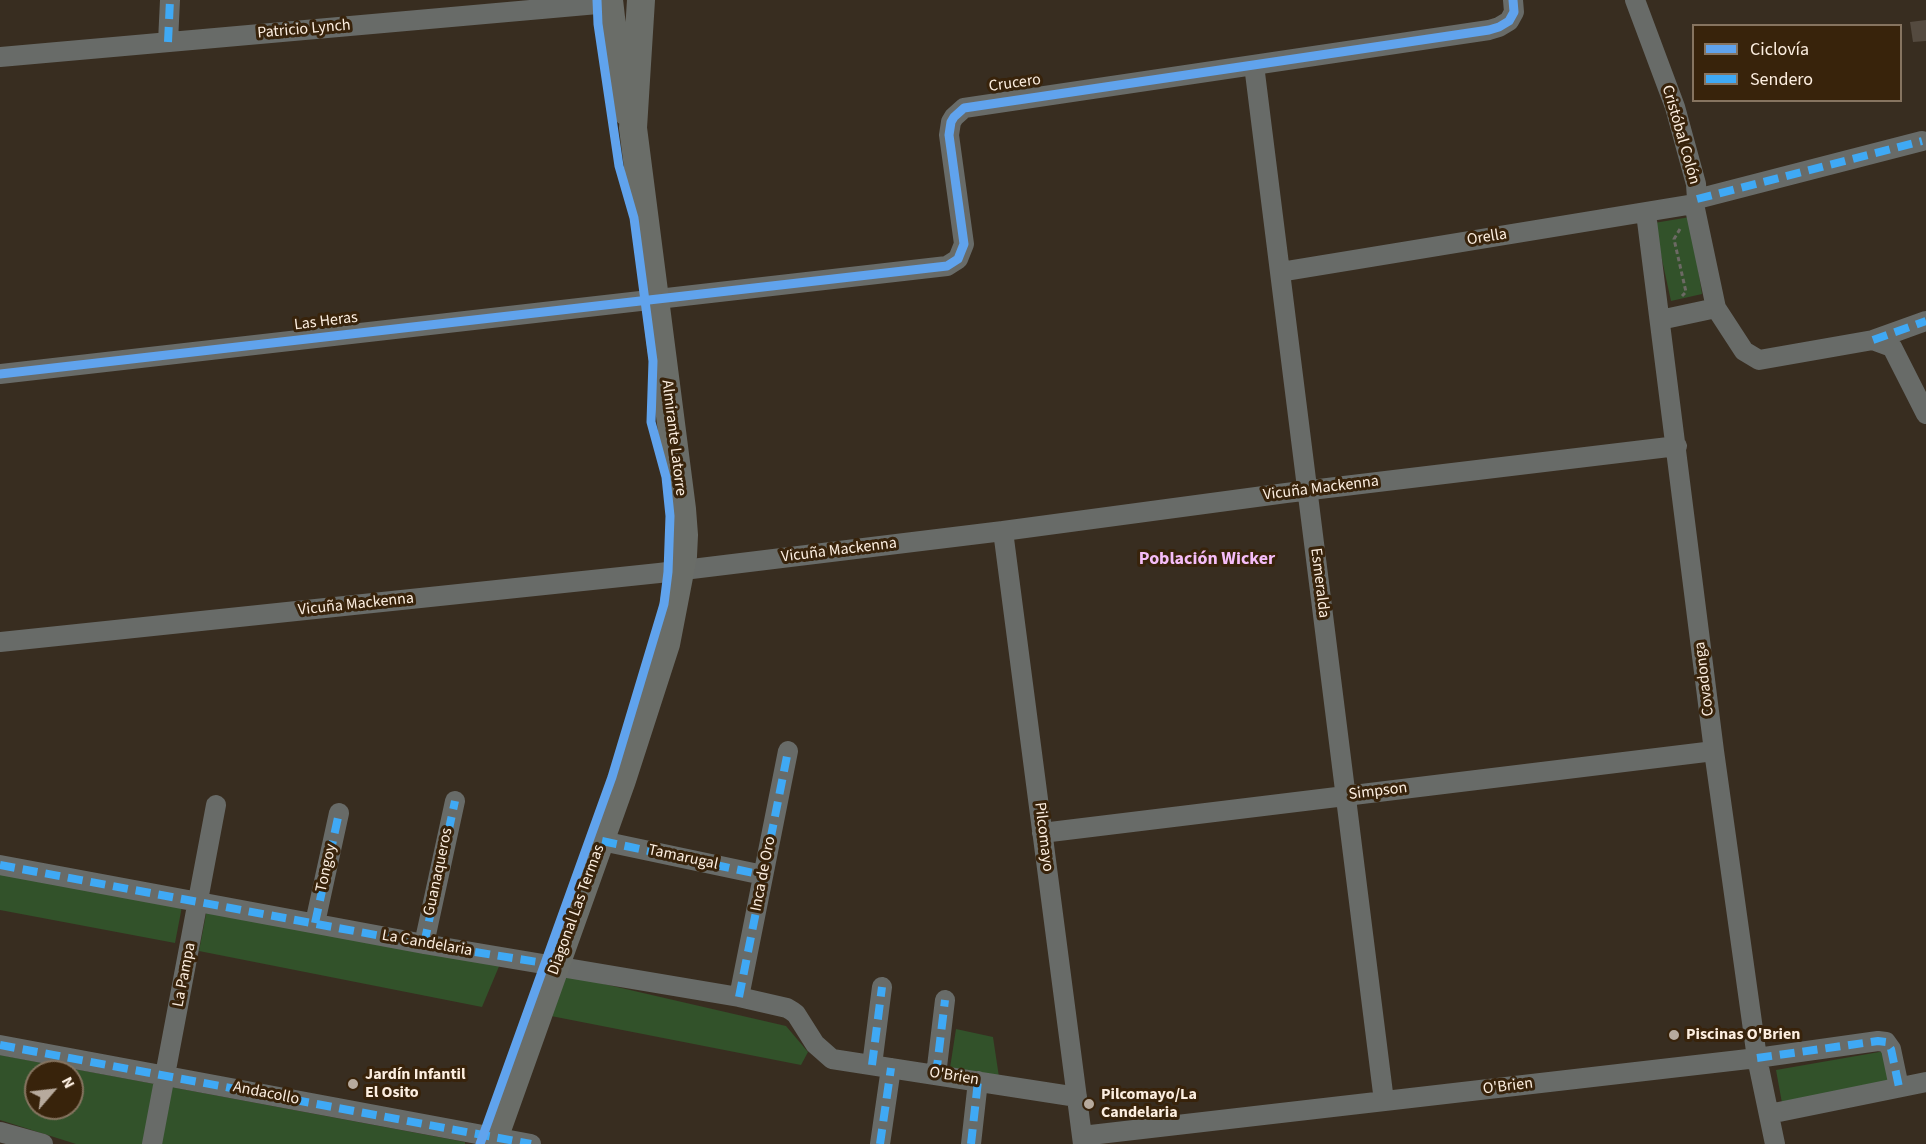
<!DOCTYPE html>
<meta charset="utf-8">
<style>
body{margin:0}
#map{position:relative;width:1926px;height:1144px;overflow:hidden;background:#382d20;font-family:"Source Sans 3",sans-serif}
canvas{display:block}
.legend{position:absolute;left:1692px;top:24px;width:210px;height:78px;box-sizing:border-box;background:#38230b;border:2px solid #867460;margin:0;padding:8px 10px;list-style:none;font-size:18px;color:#fceee0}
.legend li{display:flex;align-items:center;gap:12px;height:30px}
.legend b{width:30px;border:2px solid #867460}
.north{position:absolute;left:24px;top:1060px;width:60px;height:60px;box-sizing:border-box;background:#38230b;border:2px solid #867460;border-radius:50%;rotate:62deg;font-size:16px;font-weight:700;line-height:24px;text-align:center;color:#fceee0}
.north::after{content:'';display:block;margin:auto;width:21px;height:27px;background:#b7aa9d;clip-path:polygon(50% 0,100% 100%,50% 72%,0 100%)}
</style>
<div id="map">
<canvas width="1926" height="1144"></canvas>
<ul class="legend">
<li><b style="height:8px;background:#60a3ed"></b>Ciclovía</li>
<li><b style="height:8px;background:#3fa9f5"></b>Sendero</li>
</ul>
<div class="north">N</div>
</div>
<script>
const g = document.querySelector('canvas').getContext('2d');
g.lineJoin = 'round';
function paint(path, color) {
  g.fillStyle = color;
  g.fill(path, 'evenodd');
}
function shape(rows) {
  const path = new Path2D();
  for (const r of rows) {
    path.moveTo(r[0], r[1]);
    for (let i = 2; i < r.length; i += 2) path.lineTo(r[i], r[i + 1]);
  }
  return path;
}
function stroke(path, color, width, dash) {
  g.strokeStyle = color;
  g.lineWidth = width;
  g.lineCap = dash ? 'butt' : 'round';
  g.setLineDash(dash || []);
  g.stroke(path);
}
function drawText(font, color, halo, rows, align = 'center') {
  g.font = font + ' "Source Sans 3",sans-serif';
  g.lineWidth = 6;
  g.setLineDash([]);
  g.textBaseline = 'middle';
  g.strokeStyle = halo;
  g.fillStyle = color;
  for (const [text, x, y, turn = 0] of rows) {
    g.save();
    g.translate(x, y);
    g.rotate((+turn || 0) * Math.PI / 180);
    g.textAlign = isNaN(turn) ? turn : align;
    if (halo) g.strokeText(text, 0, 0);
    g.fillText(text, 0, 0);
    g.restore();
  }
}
paint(shape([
 [1690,217,1702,294,1671,301,1654,223],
 [0,861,184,896,175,943,0,910],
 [207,909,500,964,482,1007,199,951],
 [565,975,786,1026,808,1052,801,1065,551,1016],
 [956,1029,993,1037,999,1077,950,1068],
 [1885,1051,1891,1084,1782,1103,1776,1070],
 [0,1055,465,1142,465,1144,76,1144,0,1120],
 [36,1072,72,1072,72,1108,36,1108]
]), '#32522a');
paint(shape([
 [1926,20,1926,41,1913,42,1910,22]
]), '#544a3f');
stroke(shape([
 [1680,229,1674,239,1686,292,1682,296]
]), '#6c6964', 3, [4.5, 3]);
stroke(shape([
 [1635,0,1675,107,1696,184,1697,199,1694,204,1716,308,1744,351,1759,360,1873,340,1892,347,1926,414],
 [168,42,170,0],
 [0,57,609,3],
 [1254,65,1384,1101],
 [1697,199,1922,141],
 [1646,213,1714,751,1757,1058,1775,1144],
 [1280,272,1694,204],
 [1660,320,1716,308],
 [1873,340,1926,321],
 [0,374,947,266,958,259,964,244,949,135,951,122,954,117,964,108,1489,30,1499,27,1509,21,1514,12,1513,0],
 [1003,531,1083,1144],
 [0,642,659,573,1003,531,1286,493,1677,446],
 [1042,833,1714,751],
 [602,841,763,875],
 [0,865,424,944,739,997,787,1008,792,1011,796,1014,815,1044,832,1059,1077,1097],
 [315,923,339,813],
 [424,944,455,801],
 [739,997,788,751],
 [0,1045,531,1144],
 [872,1065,882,987],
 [936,1075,945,1000],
 [1769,1114,1926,1082],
 [0,1132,43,1144],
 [1082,1136,1757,1058,1878,1041,1886,1042,1891,1049,1899,1087],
 [152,1144,216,805],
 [880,1144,891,1068],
 [971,1144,978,1081]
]), '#686b68', 20);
stroke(shape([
 [609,0,619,87,627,112],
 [492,1144,622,780,666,644,683,556,684,535,682,509,633,128,641,0]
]), '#6a6d68', 28);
stroke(shape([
 [168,42,170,0],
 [1697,199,1922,141],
 [1873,340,1926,321],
 [602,841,763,875],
 [0,865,424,944,557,965],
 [315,923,339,813],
 [424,944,455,801],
 [739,997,788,751],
 [0,1045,531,1144],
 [1757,1058,1878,1041,1886,1042,1891,1049,1899,1087],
 [872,1065,882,987],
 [936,1075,945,1000],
 [880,1144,891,1068],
 [971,1144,978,1081]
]), '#3fa9f5', 8, [15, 8]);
stroke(shape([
 [0,374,947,266,958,259,964,244,949,135,951,122,954,117,964,108,1489,30,1499,27,1509,21,1514,12,1513,0],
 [480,1144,612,777,664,604,668,572,670,516,666,477,651,422,653,361,634,218,619,166,598,24,597,0]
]), '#60a3ed', 9);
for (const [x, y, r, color] of [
 [1674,1035,6,"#b7aa9d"],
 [353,1084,6,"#b7aa9d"],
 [1089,1104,6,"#b7aa9d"]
]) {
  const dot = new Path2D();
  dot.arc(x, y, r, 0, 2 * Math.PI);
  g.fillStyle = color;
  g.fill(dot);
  stroke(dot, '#38230b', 2);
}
drawText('16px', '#fceee0', '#38230b', [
 ["Patricio Lynch",304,30,-5],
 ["Crucero",1015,84,-8],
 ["Cristóbal Colón",1680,135,74],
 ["Orella",1487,238,-9],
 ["Las Heras",326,322,-7],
 ["Almirante Latorre",673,438,83],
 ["Vicuña Mackenna",1321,489,-7],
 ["Vicuña Mackenna",839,551,-7],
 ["Esmeralda",1319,583,83],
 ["Vicuña Mackenna",356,605,-6],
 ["Covadonga",1705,679,-97],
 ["Simpson",1378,792,-7],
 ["Pilcomayo",1043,837,83],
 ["Tamarugal",683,858,12],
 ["Tongoy",327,868,-78],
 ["Guanaqueros",439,872,-78],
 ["Inca de Oro",764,874,-79],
 ["Diagonal Las Termas",577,910,-70],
 ["La Candelaria",427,944,10],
 ["La Pampa",185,975,-79],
 ["O'Brien",954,1077,9],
 ["O'Brien",1508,1087,-7],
 ["Andacollo",266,1094,11]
]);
drawText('bold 16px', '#fceee0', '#38230b', [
 ["Piscinas O'Brien",1686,1035],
 ["Jardín Infantil",365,1075],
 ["El Osito",365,1093],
 ["Pilcomayo/La",1101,1095],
 ["Candelaria",1101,1113]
], 'left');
drawText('bold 18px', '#f5bdf8', '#38230b', [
 ["Población Wicker",1207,560]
]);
</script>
